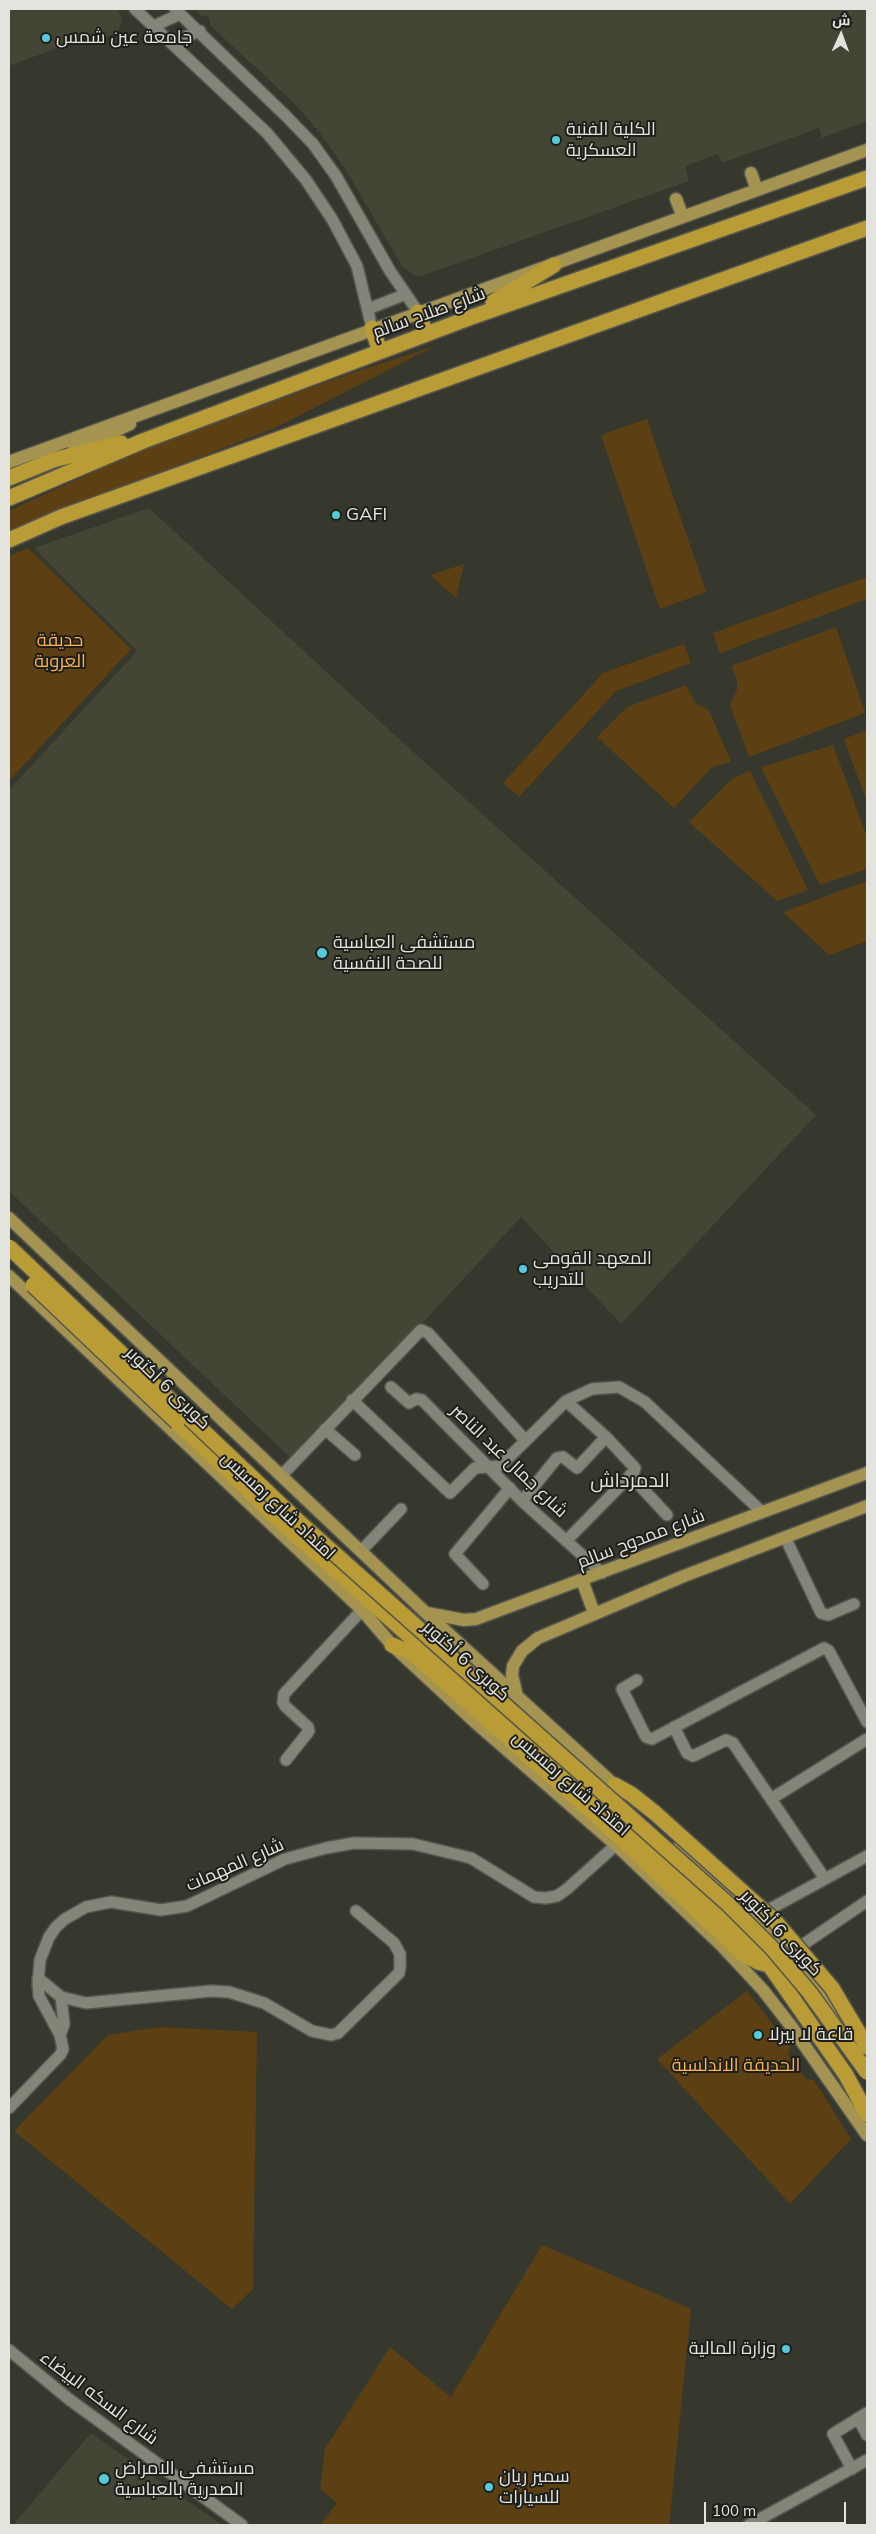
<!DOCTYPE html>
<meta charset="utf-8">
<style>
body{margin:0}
#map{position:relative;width:876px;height:2534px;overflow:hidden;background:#37382d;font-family:Mulish,Cairo,sans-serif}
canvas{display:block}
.frame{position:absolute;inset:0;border:10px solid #e3e4dd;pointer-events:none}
.north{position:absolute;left:816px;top:10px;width:50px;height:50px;-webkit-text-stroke:4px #1e1f1a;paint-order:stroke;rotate:2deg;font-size:14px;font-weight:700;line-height:20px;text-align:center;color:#e3e4dd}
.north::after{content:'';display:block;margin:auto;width:18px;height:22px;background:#e3e4dd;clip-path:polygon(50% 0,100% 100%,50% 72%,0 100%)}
.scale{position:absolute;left:704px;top:2502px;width:142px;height:22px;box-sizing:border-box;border:2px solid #e3e4dd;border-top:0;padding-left:6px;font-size:15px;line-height:18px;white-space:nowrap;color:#e3e4dd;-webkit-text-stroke:4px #1e1f1a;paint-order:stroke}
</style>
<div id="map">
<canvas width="876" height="2534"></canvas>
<div class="frame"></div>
<div class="north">ش</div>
<div class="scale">100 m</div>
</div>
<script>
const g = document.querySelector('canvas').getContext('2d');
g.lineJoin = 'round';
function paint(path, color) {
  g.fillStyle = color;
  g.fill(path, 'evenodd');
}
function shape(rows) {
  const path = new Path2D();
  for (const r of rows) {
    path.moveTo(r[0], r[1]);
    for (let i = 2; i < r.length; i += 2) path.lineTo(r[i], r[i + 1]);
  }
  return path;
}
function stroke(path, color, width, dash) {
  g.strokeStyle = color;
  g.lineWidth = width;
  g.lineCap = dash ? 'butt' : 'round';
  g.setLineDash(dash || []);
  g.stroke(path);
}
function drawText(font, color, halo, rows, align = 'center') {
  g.font = font + ' Mulish,Cairo,sans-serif';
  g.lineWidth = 4;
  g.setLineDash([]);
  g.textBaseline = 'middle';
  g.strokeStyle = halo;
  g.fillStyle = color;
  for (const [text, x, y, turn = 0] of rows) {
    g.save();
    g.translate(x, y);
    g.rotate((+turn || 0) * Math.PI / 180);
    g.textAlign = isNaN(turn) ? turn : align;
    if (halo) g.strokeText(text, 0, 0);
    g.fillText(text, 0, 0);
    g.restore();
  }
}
paint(shape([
 [9,9,118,9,122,21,118,31,114,34,92,41,89,36,9,66],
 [194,9,867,9,867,121,822,138,819,128,722,163,718,154,685,166,689,181,421,276,415,276,402,266,346,170,320,133,294,103,210,25,210,19,206,16,202,16],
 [149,508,398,738,816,1115,621,1324,521,1217,294,1461,9,1191,9,790,137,651,34,548],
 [91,2433,222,2525,13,2525]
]), '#444534');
paint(shape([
 [435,346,275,428,9,531,9,511,140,450,346,375],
 [647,419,706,592,660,609,601,435],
 [28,548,131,649,9,781,9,556],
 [464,564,456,598,430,575],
 [867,577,867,599,720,653,713,633],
 [836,627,865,713,749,757,730,705,737,690,737,679,731,666],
 [684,644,691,663,616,691,519,797,503,783,603,673],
 [686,685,696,704,709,710,731,762,712,767,674,808,597,737,627,707],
 [867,730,867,803,844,739],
 [833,745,867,837,867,869,820,885,761,767],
 [750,771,808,890,777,901,689,822,732,779],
 [867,881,867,941,829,955,783,912],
 [747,1991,790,2047,788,2056,806,2079,814,2080,851,2139,790,2204,657,2059],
 [160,2027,257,2032,253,2289,232,2309,14,2131,108,2035],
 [542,2245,691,2309,669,2525,320,2525,337,2503,320,2489,325,2449,390,2347,451,2397]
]), '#5c3f12');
const minor = shape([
 [135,9,267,133,306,180,332,219,357,266,372,328],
 [175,9,286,116,313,144,336,176,390,271,418,312],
 [154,26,180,14],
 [172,42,200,31],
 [368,309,406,294],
 [391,1387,409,1403,416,1399,422,1400,522,1501,602,1573],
 [352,1400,450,1493,475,1468,500,1466,566,1401,592,1389,619,1387,645,1402,761,1511],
 [325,1429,355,1455],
 [282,1475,421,1330,428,1333,525,1440],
 [630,1475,667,1515],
 [522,1501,557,1458,563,1457,577,1468,606,1437],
 [785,1537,821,1613,828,1615,854,1604],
 [566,1541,634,1472,635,1468,606,1437,566,1401],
 [362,1550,401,1509],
 [483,1584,455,1554,510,1488],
 [637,1680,622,1689,646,1737,652,1739,824,1648,829,1651,867,1722],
 [674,1727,687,1753,693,1756,726,1740,733,1743,825,1879],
 [286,1760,309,1731,308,1727,285,1706,283,1702,284,1694,362,1610],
 [771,1799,867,1739],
 [759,1915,867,1856],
 [792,1952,867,1901],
 [38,1978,61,1997,86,2003,211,1991,229,1992,264,2003,312,2031,331,2035,338,2033,399,1973,400,1967,400,1954,394,1943,356,1911],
 [60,2035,64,2024,61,1997],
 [9,2108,60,2055,63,2049,60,2035,39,1996,38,1984,40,1960,49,1937,56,1927,65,1919,86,1907,111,1902,161,1910,187,1906,285,1859,326,1848,354,1843,413,1844,471,1858,534,1897,546,1898,557,1896,567,1889,616,1845],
 [9,2350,70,2400,242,2525],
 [858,2418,867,2435],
 [852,2469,833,2434,867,2413],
 [749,2525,867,2460]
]);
const major = shape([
 [751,173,757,190],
 [676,199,683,217],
 [73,451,130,424],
 [9,462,867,150],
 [9,1218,425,1612,621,1791],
 [9,1276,362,1610,392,1645,476,1723,616,1845,721,1945,763,1990,791,2026,867,2135],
 [582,1580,594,1613],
 [427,1613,464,1620,476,1619,867,1473],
 [517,1696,512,1675,513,1666,522,1651,538,1638,684,1576,867,1506],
 [680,1845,757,1916,843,2016]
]);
const highway = shape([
 [493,302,554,265],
 [418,312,426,334],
 [372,328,380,351],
 [9,478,53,460,121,443],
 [9,498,143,441,469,318,867,178],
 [9,540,61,517,867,228],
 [177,1422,289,1529,700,1895,743,1936,770,1966,846,2075,867,2114],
 [392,1645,412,1653,603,1822,742,1953,758,1962,769,1965],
 [615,1785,631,1794,655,1813]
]);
stroke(minor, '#55564e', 14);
stroke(major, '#55564e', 15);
stroke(highway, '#55564e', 18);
stroke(minor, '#838579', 11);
stroke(major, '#a49351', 12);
stroke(highway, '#ba9c36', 15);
const highwayBridge = shape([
 [9,1247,298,1521,728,1904,772,1948,810,1993,867,2072],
 [33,1285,177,1422],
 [655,1813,775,1921,832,1988,867,2047]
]);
stroke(highwayBridge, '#55564e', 18, []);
stroke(highwayBridge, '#ba9c36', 15);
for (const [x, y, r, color] of [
 [46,38,5,"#53cbdb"],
 [556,140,5,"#53cbdb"],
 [336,515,5,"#53cbdb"],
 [322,953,6,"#53cbdb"],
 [523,1269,5,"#53cbdb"],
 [758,2035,5,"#53cbdb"],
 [786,2349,5,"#53cbdb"],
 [104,2479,6,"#53cbdb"],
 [489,2487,5,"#53cbdb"]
]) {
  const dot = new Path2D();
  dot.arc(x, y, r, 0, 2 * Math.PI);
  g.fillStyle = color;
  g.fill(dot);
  stroke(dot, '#1e1f1a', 2);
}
drawText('18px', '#e3e4dd', '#1e1f1a', [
 ["جامعة عين شمس",56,38],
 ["الكلية الفنية",566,130],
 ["العسكرية",566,151],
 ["GAFI",346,515],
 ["مستشفى العباسية",333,943],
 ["للصحة النفسية",333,964],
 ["المعهد القومى",533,1259],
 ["للتدريب",533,1280],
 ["قاعة لا بيرلا",768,2035],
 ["وزارة المالية",776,2349,"right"],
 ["مستشفى الامراض",115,2469],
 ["الصدرية بالعباسية",115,2490],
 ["سمير ريان",499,2477],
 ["للسيارات",499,2498]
], 'left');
drawText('18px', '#e3e4dd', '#1e1f1a', [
 ["شارع صلاح سالم",429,313,-20],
 ["كوبرى 6 أكتوبر",168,1388,44],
 ["شارع جمال عبد الناصر",509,1461,44],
 ["امتداد شارع رمسيس",278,1506,43],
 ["شارع ممدوح سالم",641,1539,-21],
 ["كوبرى 6 أكتوبر",466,1661,42],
 ["امتداد شارع رمسيس",571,1784,41],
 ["شارع المهمات",235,1865,-24],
 ["كوبرى 6 أكتوبر",781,1933,47],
 ["شارع السكه البيضاء",99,2398,37]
]);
drawText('18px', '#fcb54e', '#1e1f1a', [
 ["حديقة",60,641],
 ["العروبة",60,662],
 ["الحديقة الاندلسية",736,2066]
]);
drawText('20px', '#e1e2d5', '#1e1f1a', [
 ["الدمرداش",630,1481]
]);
</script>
